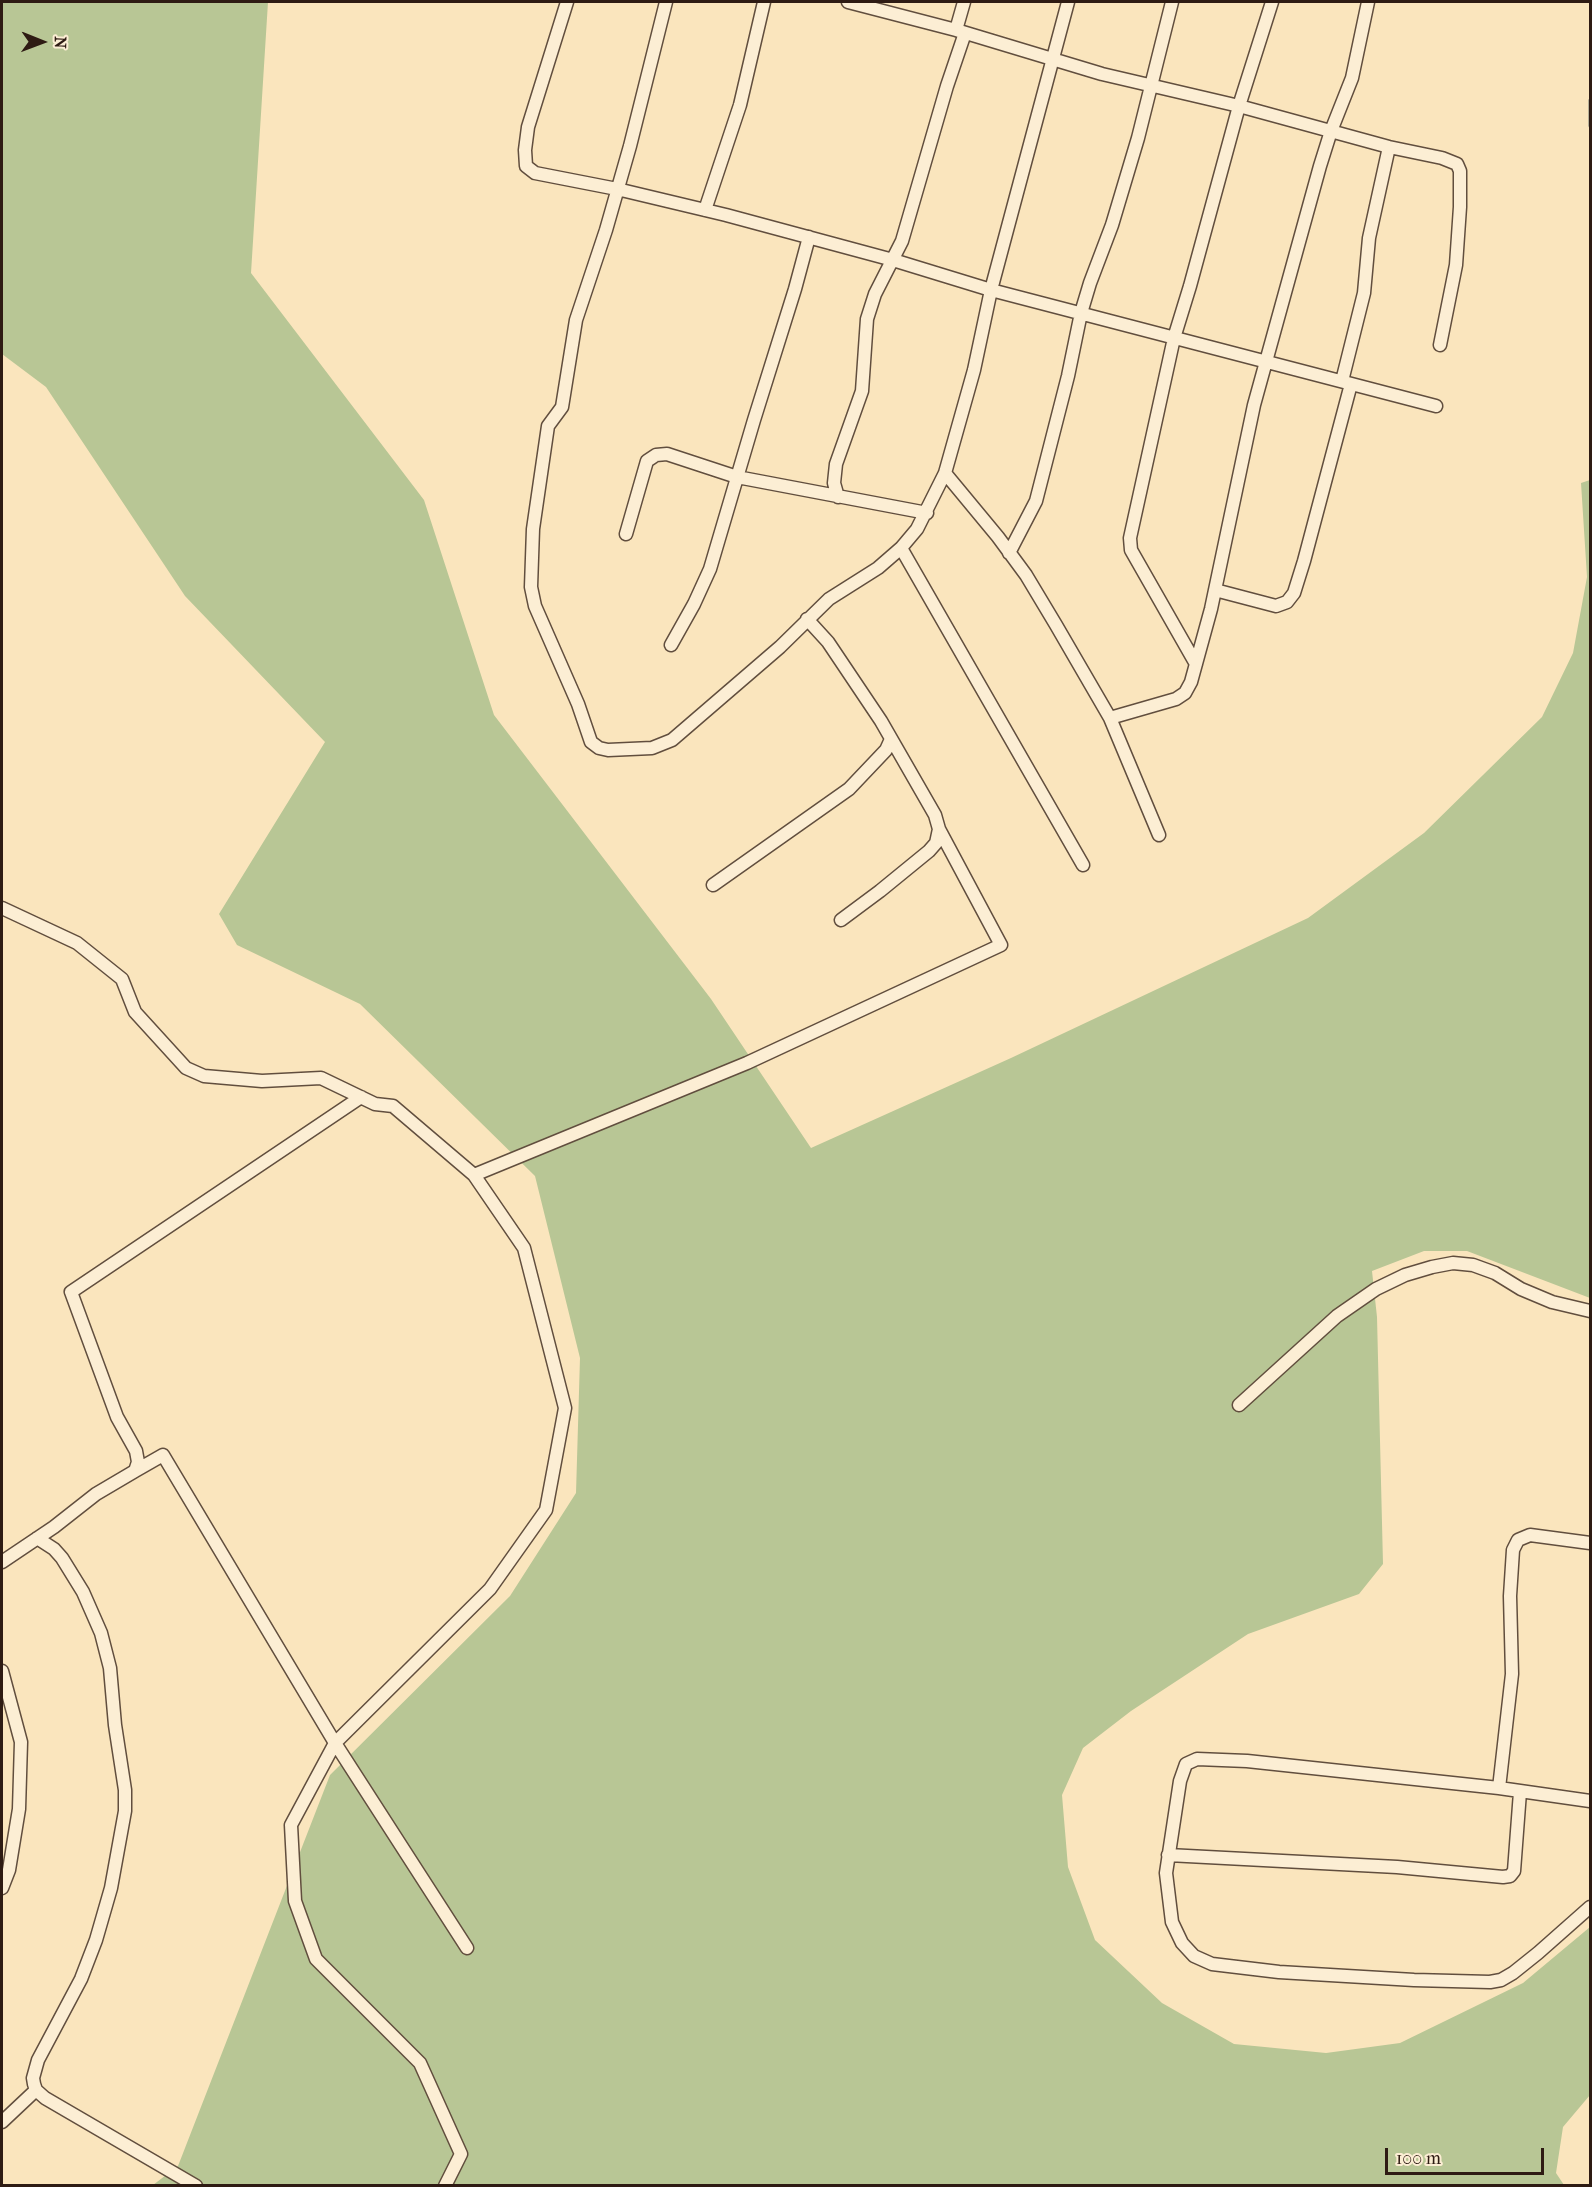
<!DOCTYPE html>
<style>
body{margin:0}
#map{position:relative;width:1592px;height:2187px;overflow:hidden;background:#fae5bd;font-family:"IM FELL French Canon",serif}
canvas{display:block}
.frame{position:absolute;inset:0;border:3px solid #2e1b13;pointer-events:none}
.north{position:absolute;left:12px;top:12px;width:60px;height:60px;-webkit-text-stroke:4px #fceed4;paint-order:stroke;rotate:91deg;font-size:16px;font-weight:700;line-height:24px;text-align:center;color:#2e1b13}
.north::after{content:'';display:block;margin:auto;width:21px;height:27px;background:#2e1b13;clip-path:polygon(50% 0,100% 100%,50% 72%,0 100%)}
.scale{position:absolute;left:1385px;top:2148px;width:159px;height:27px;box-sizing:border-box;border:3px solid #2e1b13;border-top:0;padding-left:8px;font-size:18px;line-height:21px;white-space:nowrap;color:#2e1b13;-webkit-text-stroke:4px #fceed4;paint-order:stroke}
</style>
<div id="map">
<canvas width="1592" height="2187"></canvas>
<div class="frame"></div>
<div class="north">N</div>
<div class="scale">100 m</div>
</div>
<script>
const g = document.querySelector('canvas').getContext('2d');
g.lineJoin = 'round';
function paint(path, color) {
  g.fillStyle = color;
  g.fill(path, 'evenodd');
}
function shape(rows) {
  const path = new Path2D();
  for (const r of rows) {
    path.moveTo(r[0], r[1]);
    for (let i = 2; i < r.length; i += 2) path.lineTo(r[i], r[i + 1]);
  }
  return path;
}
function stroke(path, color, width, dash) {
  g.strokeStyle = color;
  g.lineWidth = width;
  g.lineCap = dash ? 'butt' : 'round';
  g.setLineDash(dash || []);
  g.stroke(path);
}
paint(shape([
 [2,2,268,2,251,273,424,500,494,715,711,999,811,1148,1011,1058,1308,918,1424,833,1542,717,1573,653,1587,577,1581,483,1590,480,1590,1298,1467,1251,1424,1251,1372,1271,1377,1317,1383,1564,1359,1594,1248,1634,1131,1711,1083,1748,1062,1795,1068,1867,1095,1940,1162,2003,1234,2044,1326,2053,1400,2043,1523,1983,1590,1927,1590,2095,1563,2127,1556,2173,1564,2185,153,2185,178,2166,330,1775,510,1596,576,1493,580,1358,535,1176,360,1004,237,945,219,914,325,742,185,596,46,387,2,354]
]), '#b8c695');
stroke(shape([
 [1590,100,1590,126]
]), '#737c77', 3);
const minor = shape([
 [567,2,528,127,525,150,526,166,535,173,617,189,726,215,893,260,991,290,1436,406],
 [666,2,630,146,606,230,576,320,562,407,548,426,533,529,531,587,535,606,578,704,591,742,599,748,608,750,652,748,672,740,780,647,829,599,878,568,901,548,917,529,945,473,974,370,991,290,1068,2],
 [848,2,956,30,1102,74,1239,106,1389,147,1442,158,1457,164,1460,171,1460,207,1456,265,1440,345],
 [956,30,964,2],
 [705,210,740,105,764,2],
 [1342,381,1364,293,1369,238,1389,147],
 [945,473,998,537,1026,575,1056,625,1110,718,1159,835],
 [838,497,834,483,836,464,862,391,867,319,875,294,902,241,947,86,965,33],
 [626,534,647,461,656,455,667,454,737,477,927,513],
 [901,548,1083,865],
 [1009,553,1036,501,1068,376,1081,313,1090,283,1112,225,1138,138,1172,2],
 [1215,590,1276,606,1287,602,1294,593,1304,561,1351,384],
 [671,645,694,604,710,569,754,420,795,289,809,237],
 [1196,664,1131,550,1130,538,1174,338,1190,286,1239,106,1272,2],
 [1110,718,1176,699,1185,693,1191,682,1211,609,1254,405,1320,166,1331,131,1352,78,1368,2],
 [713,885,849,789,886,750,891,739],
 [2,908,77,943,122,979,135,1012,186,1068,204,1076,262,1081,321,1078,375,1104,393,1106,474,1175,747,1063,1001,945,939,829,935,815,881,721,828,642,807,619],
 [841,920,880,891,929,851,936,843,939,829],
 [1239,1405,1337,1316,1376,1289,1405,1275,1432,1267,1453,1263,1473,1265,1495,1273,1521,1289,1552,1302,1590,1311],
 [135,1471,163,1455,335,1743,467,1948],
 [37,1538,54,1549,62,1558,83,1592,101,1633,110,1668,115,1725,125,1790,125,1811,111,1888,96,1940,81,1979,38,2060,33,2078,34,2084,36,2090,45,2098,196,2186],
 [2,1562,54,1527,96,1494,135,1471,138,1462,136,1451,117,1417,71,1292,361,1097],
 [2,1671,21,1742,19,1809,9,1870,2,1888],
 [1499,1788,1512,1674,1510,1596,1513,1550,1518,1540,1530,1535,1590,1543],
 [1590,1801,1499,1788,1247,1761,1197,1759,1186,1764,1180,1781,1166,1873,1172,1922,1182,1943,1194,1956,1212,1964,1279,1972,1414,1980,1490,1982,1501,1980,1513,1973,1538,1953,1590,1907],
 [1168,1855,1397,1867,1503,1877,1510,1876,1514,1871,1520,1792],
 [2,2122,36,2090],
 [445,2186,461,2154,420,2063,316,1959,295,1901,291,1825,335,1743,490,1589,546,1510,565,1408,524,1248,474,1175]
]);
stroke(minor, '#614e3e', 15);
stroke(minor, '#fceed4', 12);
</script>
